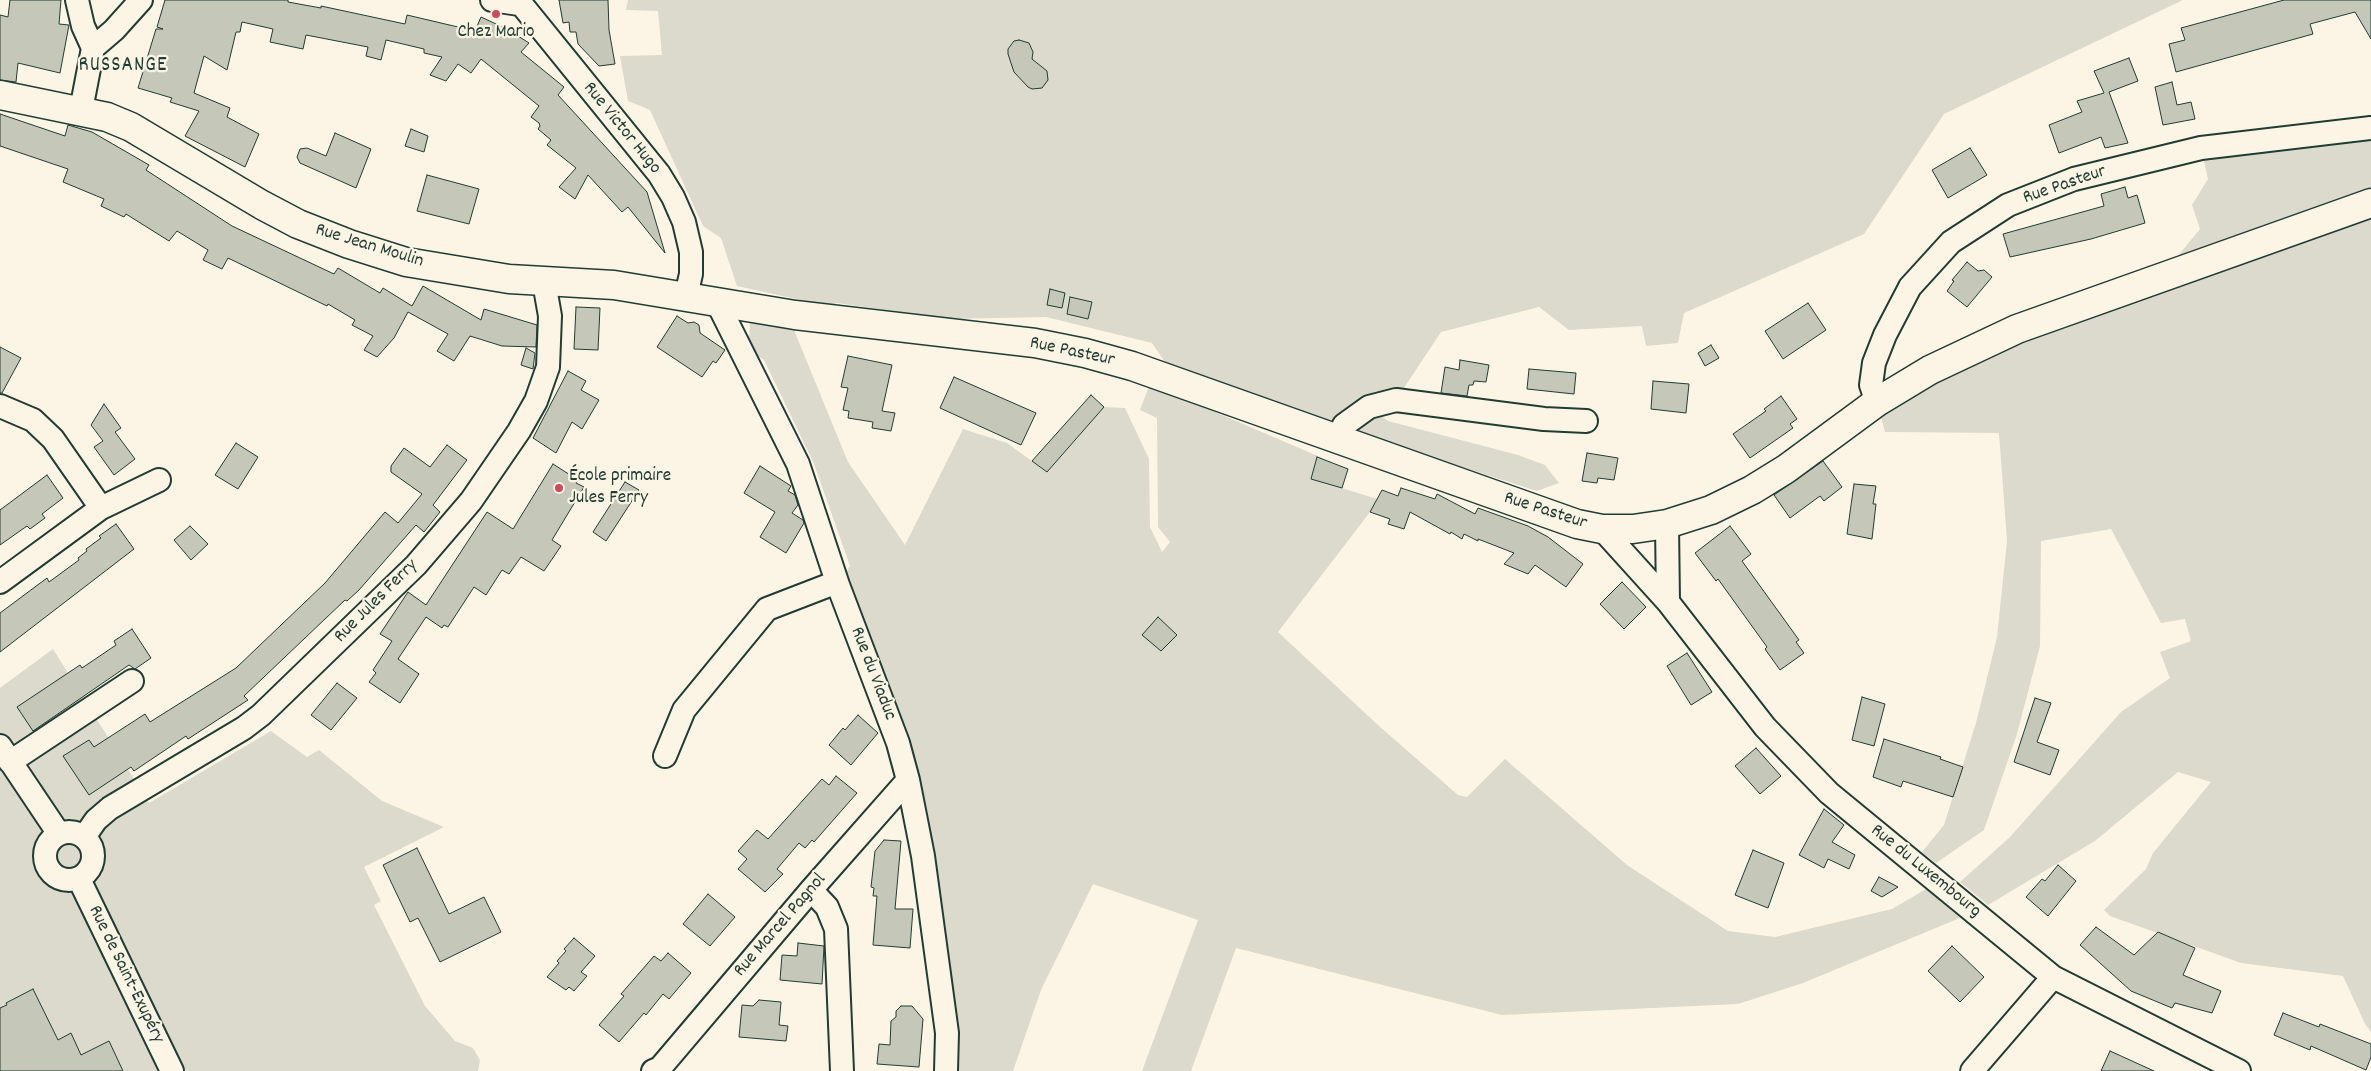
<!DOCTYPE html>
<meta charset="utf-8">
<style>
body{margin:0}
canvas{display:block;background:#fcf5e5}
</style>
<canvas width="2371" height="1071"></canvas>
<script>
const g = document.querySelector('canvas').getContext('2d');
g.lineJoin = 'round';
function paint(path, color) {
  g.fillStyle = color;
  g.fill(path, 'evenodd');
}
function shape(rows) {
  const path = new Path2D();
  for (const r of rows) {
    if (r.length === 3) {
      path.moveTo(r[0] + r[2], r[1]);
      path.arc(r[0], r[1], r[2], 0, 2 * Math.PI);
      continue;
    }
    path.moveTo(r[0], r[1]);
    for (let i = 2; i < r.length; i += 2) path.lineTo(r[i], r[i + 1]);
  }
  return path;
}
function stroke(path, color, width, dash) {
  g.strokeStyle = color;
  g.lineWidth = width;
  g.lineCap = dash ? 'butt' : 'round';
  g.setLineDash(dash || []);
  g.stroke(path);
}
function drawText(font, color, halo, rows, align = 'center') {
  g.font = font + ' Dekko,sans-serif';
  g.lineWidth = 4.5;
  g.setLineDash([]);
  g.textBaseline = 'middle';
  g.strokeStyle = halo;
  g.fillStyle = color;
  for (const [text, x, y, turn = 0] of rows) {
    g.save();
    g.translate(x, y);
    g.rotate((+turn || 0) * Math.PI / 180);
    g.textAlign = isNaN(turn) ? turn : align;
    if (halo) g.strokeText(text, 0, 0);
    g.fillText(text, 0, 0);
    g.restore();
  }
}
paint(shape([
 [628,0,2183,0,1944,114,1864,234,1684,313,1678,343,1646,346,1642,326,1569,330,1539,307,1441,332,1396,400,1370,408,1388,421,1518,455,1545,465,1559,483,1537,491,1341,428,1343,425,1165,362,1152,343,1046,317,950,319,837,303,828,306,737,286,721,238,703,226,650,110,628,101,620,56,662,55,658,11,626,10],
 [2371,128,2371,1032,2365,1024,2343,976,2241,963,2110,916,2104,910,2146,869,2153,853,2211,782,2178,772,2095,841,1988,905,1960,882,2010,837,2121,712,2170,678,2160,652,2191,641,2185,619,2161,623,2111,529,2041,541,2040,646,2017,734,1984,830,1936,863,1922,852,1944,825,1976,723,1997,637,2007,541,1999,433,1885,432,1877,402,2159,279,2200,229,2192,205,2208,179,2201,148],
 [750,322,794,330,848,462,905,545,963,429,1007,443,1047,472,1104,407,1125,408,1149,459,1150,527,1162,552,1170,542,1158,527,1157,418,1140,410,1150,384,1348,469,1342,488,1377,499,1370,512,1278,632,1379,726,1458,795,1467,797,1505,759,1627,865,1728,931,1775,937,1892,909,1926,889,1960,918,1803,983,1738,1004,1502,1015,1236,948,1191,1071,1142,1071,1198,920,1093,884,1041,990,1013,1071,946,1071,923,856,838,585,850,566,814,464,764,360,755,354,749,340],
 [53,649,149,803,271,731,307,757,319,750,382,801,444,827,364,867,381,901,374,905,425,1006,455,1041,473,1048,480,1060,478,1071,0,1071,0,688]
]), '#dcdacc');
const building = shape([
 [10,0,61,0,59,24,69,25,60,73,18,63,16,82,0,80,0,15,8,17,10,0],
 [165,0,288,0,288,2,321,8,321,6,405,24,407,15,475,31,481,17,507,29,529,43,521,52,564,87,558,95,647,192,665,253,628,207,622,212,588,175,575,199,559,187,576,168,547,145,551,140,538,129,540,126,539,123,531,117,539,106,481,59,471,73,458,64,446,81,430,75,442,57,424,53,424,49,386,40,381,60,366,56,368,47,306,35,303,49,270,42,273,29,242,22,240,32,236,32,227,70,204,56,194,93,230,108,227,117,259,134,245,167,185,136,199,111,170,102,172,98,138,88,156,29,163,29,157,27,165,0],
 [559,0,608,0,609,30,615,64,599,66,578,44,576,32,570,32,569,22,563,23,559,0],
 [2284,0,2371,0,2371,39,2355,12,2310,24,2313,34,2176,72,2169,44,2185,40,2181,28,2284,0],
 [1019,40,1029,43,1033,52,1032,59,1047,71,1048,80,1042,88,1032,89,1028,87,1014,72,1008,54,1008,49,1014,41,1019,40],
 [2129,58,2138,81,2109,92,2128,143,2105,148,2101,137,2059,153,2049,125,2082,112,2077,101,2104,93,2094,71,2129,58],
 [2172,82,2177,105,2191,102,2195,119,2163,125,2155,87,2172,82],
 [0,114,65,136,68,125,92,132,149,165,146,170,232,226,334,274,338,268,380,293,383,288,412,306,423,286,481,320,484,309,537,325,536,347,502,346,470,336,454,361,437,351,448,334,408,312,394,338,377,357,364,350,373,336,352,325,355,320,328,304,327,306,228,258,222,269,203,260,208,250,177,231,169,241,126,214,124,217,101,206,104,199,63,182,68,169,0,146,0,114],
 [411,129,428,136,424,152,405,146,411,129],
 [335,133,371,149,356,188,300,163,297,157,300,149,307,148,326,156,335,133],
 [1970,148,1987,175,1948,198,1932,170,1970,148],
 [427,175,479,189,469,224,417,211,427,175],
 [2125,187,2128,198,2137,195,2145,223,2091,239,2010,257,2003,234,2104,206,2101,194,2125,187],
 [1967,262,1978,271,1984,270,1992,277,1967,307,1947,291,1954,281,1952,280,1967,262],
 [1050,289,1065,293,1062,308,1047,305,1050,289],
 [1070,297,1092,302,1088,319,1067,314,1070,297],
 [1808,303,1826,330,1783,359,1765,331,1808,303],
 [576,307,600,308,598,350,574,349,576,307],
 [677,316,688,323,694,322,699,325,700,333,725,350,716,363,713,361,702,377,657,347,677,316],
 [1711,345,1719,358,1705,366,1698,353,1711,345],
 [0,347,21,358,2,393,0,393,0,347],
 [526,348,535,353,533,369,521,365,526,348],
 [848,356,892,365,882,411,895,413,891,431,872,428,873,422,848,418,849,411,843,410,848,388,841,387,848,356],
 [1460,360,1489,365,1486,382,1474,381,1473,385,1469,385,1467,396,1441,393,1445,367,1459,370,1460,360],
 [1529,369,1576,373,1574,394,1527,389,1529,369],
 [568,371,586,381,581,390,599,400,582,429,572,422,556,453,533,438,568,371],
 [954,377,1036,413,1021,445,940,408,954,377],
 [1653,381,1689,384,1686,413,1651,409,1653,381],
 [1091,395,1104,407,1047,472,1032,461,1091,395],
 [1781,396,1797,419,1790,424,1793,428,1750,458,1733,434,1766,411,1764,409,1781,396],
 [104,404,121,428,115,432,135,459,114,475,94,447,103,441,91,425,104,404],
 [236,443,258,457,238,489,215,475,236,443],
 [447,445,467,460,433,505,440,512,424,532,416,525,359,590,347,601,345,600,244,696,248,700,188,739,186,736,134,771,131,767,89,795,63,756,89,740,94,747,145,714,150,722,236,668,325,583,385,512,398,523,422,494,391,472,391,466,404,448,430,467,447,445],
 [1587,453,1618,458,1614,480,1598,478,1597,483,1582,481,1587,453],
 [1317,457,1348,469,1342,488,1311,479,1317,457],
 [1823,461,1842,487,1824,501,1820,496,1790,518,1774,495,1823,461],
 [553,464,578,480,576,483,584,487,552,540,561,546,544,571,521,557,509,574,502,570,486,595,474,587,448,627,444,625,442,628,426,617,398,659,419,674,400,703,369,682,376,673,373,670,392,641,380,634,408,592,426,605,487,512,513,529,553,464],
 [760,466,791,486,788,491,795,495,798,505,792,513,803,520,804,523,786,553,760,537,775,512,744,493,760,466],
 [47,475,63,498,42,514,45,518,30,529,27,526,0,545,0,510,47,475],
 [625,482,639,490,606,541,593,532,625,482],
 [1854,484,1876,486,1873,504,1876,504,1872,539,1847,534,1854,484],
 [1401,488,1435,499,1437,494,1475,514,1478,508,1528,526,1548,537,1583,564,1566,587,1535,565,1528,574,1504,564,1514,553,1478,539,1478,541,1464,534,1462,539,1451,532,1450,534,1410,512,1404,529,1388,524,1390,519,1370,512,1382,490,1398,496,1401,488],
 [116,524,134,549,0,652,0,613,47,578,49,582,79,560,78,558,87,551,86,549,101,538,99,536,116,524],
 [190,526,208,544,191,560,174,540,190,526],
 [1730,526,1751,554,1742,561,1799,640,1796,642,1804,653,1780,670,1765,649,1767,647,1718,579,1716,581,1695,553,1730,526],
 [1622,582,1646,607,1624,629,1600,604,1622,582],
 [1158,617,1177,635,1161,651,1142,635,1158,617],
 [132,629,151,658,135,669,129,665,33,731,17,707,80,665,82,668,116,645,114,641,132,629],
 [1687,653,1712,692,1691,705,1667,666,1687,653],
 [337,683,357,698,331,730,311,715,337,683],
 [1862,697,1885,704,1874,746,1852,740,1862,697],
 [2035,698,2051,703,2037,742,2059,750,2050,775,2014,762,2035,698],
 [858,715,878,733,851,765,829,745,843,728,845,730,858,715],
 [1884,739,1941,757,1940,759,1963,767,1953,797,1903,781,1901,787,1873,777,1884,739],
 [1756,748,1781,776,1760,794,1735,766,1756,748],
 [836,776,857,793,814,842,812,840,805,848,799,843,777,869,783,874,765,892,738,869,747,859,738,851,757,830,768,839,822,779,829,785,836,776],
 [1824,809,1844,825,1832,842,1855,855,1849,869,1828,859,1824,868,1799,855,1824,809],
 [884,840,901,841,895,909,913,909,910,948,873,945,877,896,873,896,874,888,871,887,875,851,884,840],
 [417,848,449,914,484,897,501,932,440,962,418,918,410,922,383,865,417,848],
 [1753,850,1784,863,1768,908,1735,895,1753,850],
 [2058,865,2076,881,2048,916,2026,897,2042,879,2045,881,2058,865],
 [1879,877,1898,887,1882,897,1871,891,1879,877],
 [708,894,735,917,710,946,683,924,708,894],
 [2096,927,2134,955,2158,932,2195,948,2183,975,2221,991,2212,1013,2175,1003,2172,1008,2131,991,2080,945,2096,927],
 [574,938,595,956,581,972,587,976,574,991,569,987,566,990,547,977,559,963,557,961,566,951,564,949,574,938],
 [798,943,824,946,822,984,780,980,782,955,797,956,798,943],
 [1952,946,1984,977,1960,1002,1928,971,1952,946],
 [668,953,691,973,669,999,663,994,646,1015,644,1013,619,1042,599,1025,624,996,621,994,654,956,661,961,668,953],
 [33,989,58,1040,71,1033,81,1055,109,1041,123,1071,0,1071,0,1008,7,1005,6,1003,33,989],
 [759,1000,781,1002,779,1025,788,1026,786,1041,739,1037,742,1005,753,1006,759,1000],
 [901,1006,912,1006,923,1019,919,1067,877,1064,879,1044,890,1045,891,1021,896,1017,896,1011,901,1006],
 [2283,1013,2319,1027,2320,1024,2371,1044,2371,1057,2366,1070,2311,1046,2310,1050,2274,1035,2283,1013],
 [2110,1051,2154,1071,2101,1071,2110,1051]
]);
paint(building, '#c5c7b9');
stroke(building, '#1f3d34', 1);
const street = shape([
 [77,0,83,26,93,48],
 [492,0,519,4],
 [518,0,659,174,673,197,684,222,691,252,691,274,686,296],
 [81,110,93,48,114,30,141,0],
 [716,300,798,464,838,585,898,743,908,780,923,856,947,1033,946,1071],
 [1877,402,1871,385,1874,363,1885,335,1910,287,1951,242,2008,205,2074,179,2201,148,2371,128],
 [0,406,33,420,53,439,101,508],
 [1337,440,1344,425,1369,407,1396,400,1544,419,1586,421],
 [1667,524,1668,602],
 [1602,529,1668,602,1765,727,1829,793,2053,977,2239,1071],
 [0,582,101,508,159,480],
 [0,746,59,834],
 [665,756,684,710,767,609,837,582],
 [10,762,132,681],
 [69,856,24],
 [84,837,96,820,110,808,244,728,261,715,416,565,471,501,519,431,536,401,548,367,550,316,544,282],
 [79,879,172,1071],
 [811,890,827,907,836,929,842,1071],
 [653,1071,660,1068,811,890,908,780],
 [1972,1071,2053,977]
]);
const secondary = shape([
 [0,95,107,117,131,127,262,205,298,224,349,244,406,262,509,279,614,285,795,315,1035,343,1085,353,1132,366,1577,524,1602,529,1633,529,1667,524,1711,510,1752,490,1786,469,1877,402,1930,370,2017,329,2371,203]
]);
stroke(street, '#1f3d34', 26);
stroke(secondary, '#1f3d34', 31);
stroke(street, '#fcf5e5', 22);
stroke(secondary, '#fcf5e5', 28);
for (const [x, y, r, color] of [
 [496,14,5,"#d1495b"],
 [559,488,5,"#d1495b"]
]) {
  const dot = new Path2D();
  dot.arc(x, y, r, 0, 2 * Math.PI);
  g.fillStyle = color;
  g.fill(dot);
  stroke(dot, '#fcf5e5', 2);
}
drawText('19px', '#1f3d34', '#fcf5e5', [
 ["Chez Mario",496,33],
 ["École primaire",569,477,"left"],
 ["Jules Ferry",569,499,"left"]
]);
drawText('19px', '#1f3d34', '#fcf5e5', [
 ["Rue Victor Hugo",621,129,51],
 ["Rue Pasteur",2065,186,-19],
 ["Rue Jean Moulin",369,247,17],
 ["Rue Pasteur",1072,353,12],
 ["Rue Pasteur",1545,512,18],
 ["Rue Jules Ferry",377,602,-45],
 ["Rue du Viaduc",872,674,69],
 ["Rue du Luxembourg",1925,872,39],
 ["Rue Marcel Pagnol",781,926,-49],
 ["Rue de Saint-Exupéry",125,975,64]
]);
g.letterSpacing = '1px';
drawText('21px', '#1f3d34', '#fcf5e5', [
 ["RUSSANGE",123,67]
]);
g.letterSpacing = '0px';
</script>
